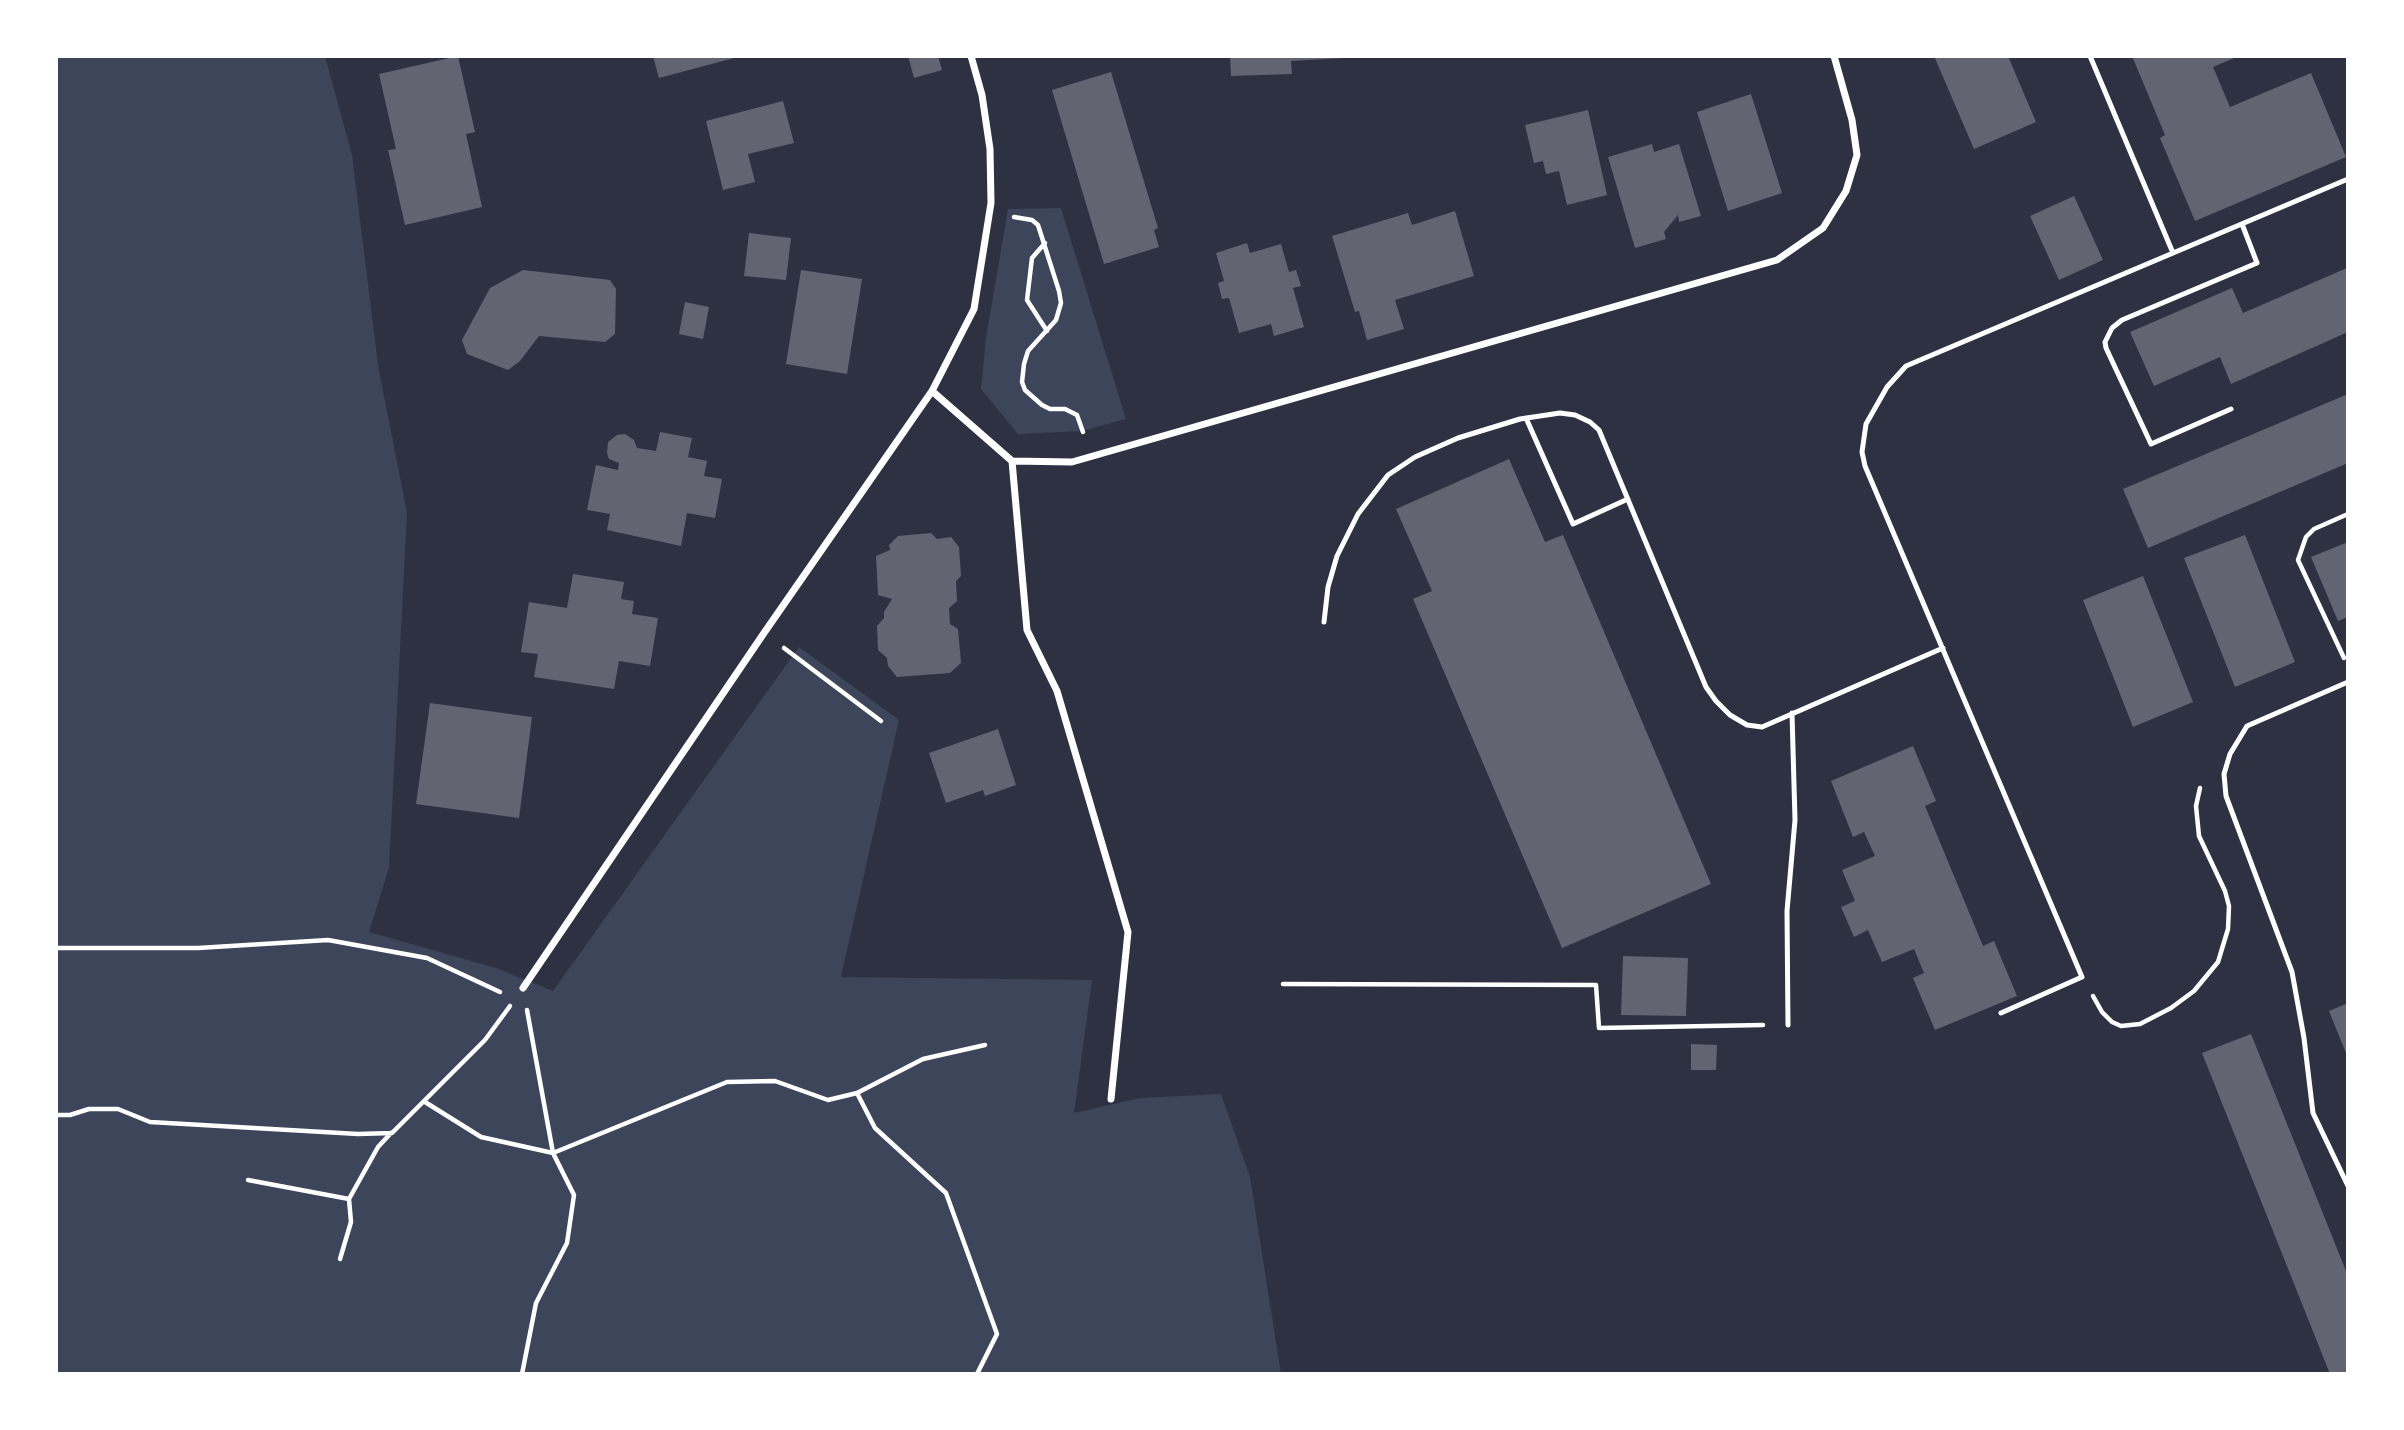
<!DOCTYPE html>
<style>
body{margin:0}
#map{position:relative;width:2404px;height:1430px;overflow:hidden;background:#2d3142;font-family:Barlow,sans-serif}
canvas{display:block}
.frame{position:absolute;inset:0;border:58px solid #fff;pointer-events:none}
</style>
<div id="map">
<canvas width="2404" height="1430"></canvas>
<div class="frame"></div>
</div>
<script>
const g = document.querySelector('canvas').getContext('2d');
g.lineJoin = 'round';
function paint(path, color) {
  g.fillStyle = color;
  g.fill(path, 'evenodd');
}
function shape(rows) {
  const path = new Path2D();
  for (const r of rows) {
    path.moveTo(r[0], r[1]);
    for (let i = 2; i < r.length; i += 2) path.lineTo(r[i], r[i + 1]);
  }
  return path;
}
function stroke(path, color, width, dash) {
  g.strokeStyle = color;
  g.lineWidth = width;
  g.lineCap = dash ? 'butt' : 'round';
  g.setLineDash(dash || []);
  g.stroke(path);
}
paint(shape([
 [56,56,325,56,352,155,378,365,407,513,389,868,369,932,496,968,553,991,799,647,899,720,841,977,1092,980,1074,1113,1140,1098,1221,1094,1250,1177,1281,1374,56,1374],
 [1061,208,1126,419,1082,431,1018,434,981,389,986,338,1008,209]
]), '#3c4559');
paint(shape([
 [458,56,475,132,466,134,482,207,405,225,388,150,396,149,379,74],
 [653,56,738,56,738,57,659,78],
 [908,56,938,56,942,70,914,78],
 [1230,56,1344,56,1344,58,1291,61,1292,74,1231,76],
 [1934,56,2008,56,2036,122,1974,149],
 [2132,56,2239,56,2213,67,2230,107,2311,73,2346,157,2195,221,2160,138,2165,135],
 [1111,72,1158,228,1154,230,1159,247,1104,264,1052,90],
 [1751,94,1782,193,1728,211,1697,112],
 [783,101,794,143,748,154,755,182,723,190,706,121],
 [1588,110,1607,195,1567,205,1559,171,1546,174,1543,161,1534,163,1525,125],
 [1652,144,1654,152,1679,144,1701,216,1679,222,1678,215,1664,232,1666,239,1635,248,1608,157],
 [2074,196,2103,260,2059,280,2030,216],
 [1455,211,1474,276,1395,300,1404,329,1367,340,1359,311,1355,312,1332,236,1408,213,1412,225],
 [749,233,791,238,786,280,744,276],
 [1247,243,1250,253,1281,244,1289,272,1296,270,1301,286,1293,288,1304,327,1274,336,1271,324,1239,333,1229,298,1222,299,1218,283,1224,281,1216,253],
 [2347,268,2348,332,2231,384,2220,357,2154,386,2130,332,2232,288,2243,313],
 [523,270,610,280,616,289,615,334,605,342,539,336,520,361,508,370,467,354,462,340,490,288],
 [801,270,862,279,847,374,786,364],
 [685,302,709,307,703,339,679,334],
 [2348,394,2348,463,2148,548,2123,489],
 [660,432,692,438,688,457,707,461,704,476,722,479,715,518,687,513,681,546,607,530,610,514,587,510,596,465,618,470,619,463,609,459,607,453,608,442,617,435,625,434,634,440,637,448,656,451],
 [1509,459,1545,542,1563,535,1711,884,1562,948,1413,599,1432,591,1396,509],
 [931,533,937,539,951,537,959,547,961,576,956,581,957,601,949,608,950,624,958,629,961,663,950,673,897,677,888,666,887,658,878,650,877,626,884,618,884,612,892,599,878,595,876,556,890,550,889,545,898,536],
 [2245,535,2295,662,2235,687,2184,558],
 [2348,542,2348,617,2338,621,2311,557],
 [573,574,624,582,621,599,634,601,632,614,658,618,650,666,619,661,614,689,534,677,538,654,521,652,529,602,567,608],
 [2143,576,2193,702,2133,727,2083,600],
 [430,703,532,717,519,818,416,804],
 [998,729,1016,785,985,796,983,790,946,803,929,753],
 [1913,746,1936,801,1925,806,1983,946,1994,941,2017,996,1935,1030,1913,978,1924,973,1914,949,1882,962,1868,930,1854,937,1841,907,1855,901,1842,870,1875,856,1864,832,1853,837,1831,781],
 [1623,956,1688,958,1686,1016,1621,1015],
 [2348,1003,2348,1058,2329,1011],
 [2251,1034,2348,1276,2348,1374,2330,1374,2202,1053],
 [1691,1044,1717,1045,1716,1070,1691,1070]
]), '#626471');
stroke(shape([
 [1014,217,1032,220,1038,225,1059,291,1061,303,1056,320,1028,351,1024,364,1022,382,1025,390,1042,405,1050,409,1065,409,1077,415,1083,432],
 [1045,243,1032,258,1027,300,1047,331],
 [784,648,881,721],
 [2344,658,2298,560,2306,537,2314,529,2348,514],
 [56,948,198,948,328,940,427,958,500,992],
 [1283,984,1596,985,1599,1028,1763,1025],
 [2093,996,2102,1012,2112,1022,2121,1026,2140,1024,2171,1008,2194,991,2218,962,2228,929,2229,906,2225,891,2199,836,2196,806,2200,788],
 [527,1010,553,1153,727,1082,775,1081,828,1100,857,1093,875,1128,946,1193,997,1334,977,1374],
 [857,1093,923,1059,985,1045],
 [425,1102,481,1137,553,1153,574,1195,567,1243,536,1303,522,1374],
 [56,1115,70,1115,89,1109,118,1109,150,1122,358,1134,392,1133,485,1040,510,1006],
 [248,1180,349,1199,378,1147,391,1133],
 [340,1259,351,1222,349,1199]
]), '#fff', 4.5);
stroke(shape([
 [2090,56,2173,253],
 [2231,409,2151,444,2106,348,2105,342,2112,328,2122,320,2257,263,2242,224],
 [1526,418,1573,524,1628,499],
 [1324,622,1328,587,1337,556,1358,514,1388,475,1415,457,1458,438,1520,419,1560,413,1575,415,1590,422,1599,430,1706,687,1716,701,1730,715,1747,725,1762,727,1943,648],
 [2348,682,2247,726,2230,754,2224,774,2226,796,2292,972,2304,1038,2313,1113,2348,1186],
 [2001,1013,2082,977,1865,466,1862,452,1866,424,1887,387,1906,366,2348,179],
 [1788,1025,1787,911,1795,820,1792,713]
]), '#fff', 5);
stroke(shape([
 [932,391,1012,461,1072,462,1777,260,1823,228,1846,191,1857,155,1852,120,1834,56],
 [1012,461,1027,630,1057,691,1128,932,1111,1099],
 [523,988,764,633,932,391,974,309,991,203,990,149,982,95,971,56]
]), '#fff', 7);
</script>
